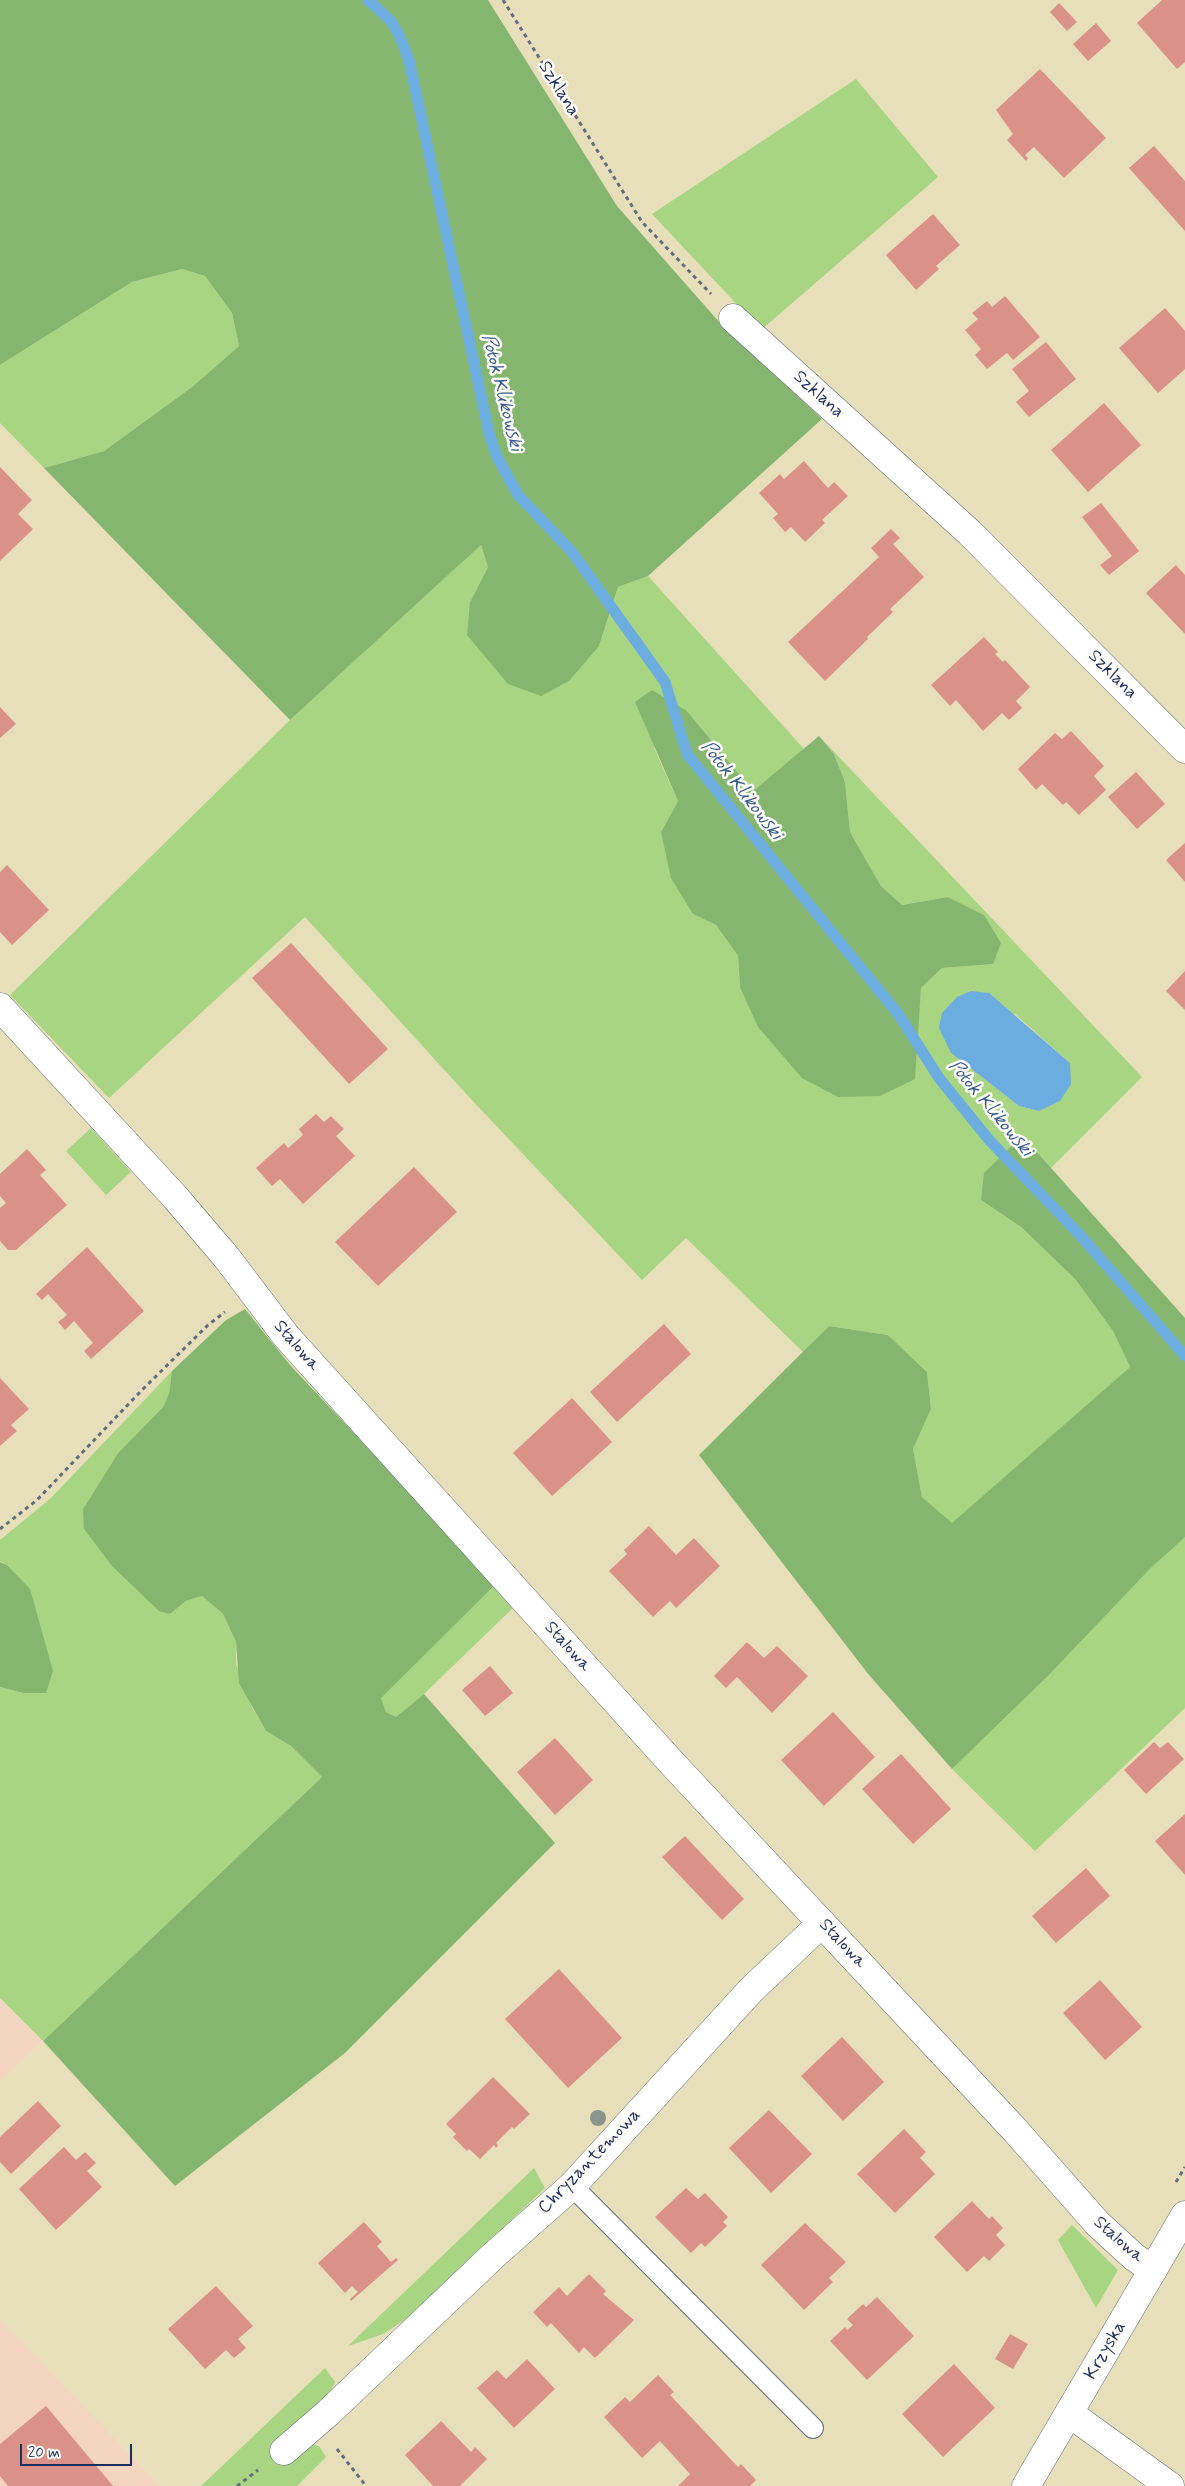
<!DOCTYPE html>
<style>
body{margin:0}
#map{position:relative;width:1185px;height:2486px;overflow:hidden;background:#e7dfba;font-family:Mynerve,sans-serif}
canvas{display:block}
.scale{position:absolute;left:20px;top:2444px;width:112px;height:22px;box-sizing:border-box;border:2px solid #1b2f5e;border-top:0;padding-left:6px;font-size:15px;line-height:18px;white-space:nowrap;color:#1b2f5e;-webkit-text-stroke:4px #fdfcf7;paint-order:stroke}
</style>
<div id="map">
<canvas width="1185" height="2486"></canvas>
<div class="scale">20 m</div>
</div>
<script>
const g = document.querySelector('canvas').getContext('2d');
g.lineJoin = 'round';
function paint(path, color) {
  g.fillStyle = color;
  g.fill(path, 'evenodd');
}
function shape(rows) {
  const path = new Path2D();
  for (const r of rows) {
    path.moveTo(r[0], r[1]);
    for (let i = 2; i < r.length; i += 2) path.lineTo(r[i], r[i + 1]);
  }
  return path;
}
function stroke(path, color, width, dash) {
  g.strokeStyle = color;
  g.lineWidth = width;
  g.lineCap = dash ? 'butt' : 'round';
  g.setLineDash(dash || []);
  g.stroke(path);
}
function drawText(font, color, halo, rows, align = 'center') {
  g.font = font + ' Mynerve,sans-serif';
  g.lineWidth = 5;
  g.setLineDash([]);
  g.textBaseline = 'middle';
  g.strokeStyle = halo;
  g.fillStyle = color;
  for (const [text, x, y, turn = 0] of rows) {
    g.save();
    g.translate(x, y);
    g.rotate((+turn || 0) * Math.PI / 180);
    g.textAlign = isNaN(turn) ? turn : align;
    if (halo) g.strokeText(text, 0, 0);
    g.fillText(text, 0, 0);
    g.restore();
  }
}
paint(shape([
 [0,1998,43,2041,0,2081],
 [0,2320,160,2486,0,2486]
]), '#f3d4bf');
paint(shape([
 [856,79,938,177,761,330,652,214],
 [182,269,205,276,232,313,239,346,192,387,104,451,44,468,0,423,0,365,132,282],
 [481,545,488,567,470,602,599,646,618,587,648,576,804,749,753,791,687,711,654,748,678,801,661,832,693,914,716,925,738,956,740,987,918,1017,921,988,942,968,993,964,984,915,948,897,902,905,881,886,850,832,845,782,834,754,819,736,1142,1077,1051,1168,1035,1150,981,1200,1021,1227,1075,1279,1113,1331,1130,1367,952,1524,922,1497,913,1449,931,1409,927,1372,888,1335,829,1326,803,1352,686,1238,642,1280,469,1097,305,917,109,1098,10,995,290,720],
 [1015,1014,1070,1063,1060,1101,1039,1111,1019,1106,951,1053],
 [91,1128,131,1172,106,1195,66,1151],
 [172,1371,169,1393,163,1407,118,1453,83,1509,170,1614,186,1601,202,1596,223,1614,236,1642,236,1664,252,1707,266,1731,291,1746,322,1777,43,2041,0,1998,0,1687,23,1693,7,1565,0,1561,0,1540,51,1498],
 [1185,1537,1185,1708,1035,1851,952,1769,1047,1677,1150,1569],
 [496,1584,517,1604,424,1694,396,1717,386,1712,380,1698],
 [534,2168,545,2188,409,2317,383,2334,348,2346],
 [1072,2225,1118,2270,1096,2308,1058,2240],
 [325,2368,335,2382,306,2443,319,2446,326,2457,297,2486,201,2486]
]), '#a7d582');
paint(shape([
 [0,0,488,0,617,206,720,323,822,419,648,576,618,587,599,646,569,681,541,696,508,684,467,635,470,602,488,567,481,545,290,720,44,468,104,451,192,387,239,346,232,313,205,276,182,269,132,282,0,365],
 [652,690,687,711,753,791,819,736,834,754,845,782,850,832,881,886,902,905,948,897,984,915,1001,943,993,964,942,968,921,988,915,1079,880,1096,838,1097,802,1078,758,1027,740,987,738,956,716,925,693,914,671,878,661,832,678,801,635,702],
 [1015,1143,1035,1150,1185,1318,1185,1537,1150,1569,1047,1677,952,1769,869,1675,699,1455,829,1326,888,1335,927,1372,931,1409,913,1449,922,1497,952,1523,1130,1367,1113,1331,1075,1279,1021,1227,981,1200,984,1173],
 [245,1309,290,1365,496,1584,381,1698,386,1712,396,1717,424,1694,555,1843,345,2053,175,2186,43,2041,322,1777,291,1746,266,1731,239,1683,236,1642,223,1614,202,1596,186,1601,170,1614,159,1611,112,1566,84,1529,83,1509,118,1453,163,1407,169,1393,172,1371,226,1320],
 [0,1562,7,1565,30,1589,53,1671,46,1693,23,1693,0,1687]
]), '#85b670');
paint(shape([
 [971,991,989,993,1070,1063,1071,1084,1060,1101,1039,1111,1019,1106,951,1053,939,1028,942,1013,957,997]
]), '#6cade0');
stroke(shape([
 [368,0,391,21,400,37,409,60,489,433,496,455,518,495,572,552,665,682,687,754,899,1015,939,1078,990,1141,1079,1234,1185,1356]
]), '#6cade0', 11);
paint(shape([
 [1162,0,1185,0,1185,62,1177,69,1137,23],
 [1059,3,1077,22,1067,31,1050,12],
 [1096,23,1111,41,1088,61,1073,44],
 [1040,69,1106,138,1064,178,1034,147,1025,155,1028,158,1026,161,1007,140,1013,134,996,110],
 [1154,146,1185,181,1185,231,1129,168],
 [933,214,960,245,936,266,939,269,916,290,886,255],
 [1005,296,1040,337,1013,360,1007,353,987,369,975,355,981,349,965,330,978,319,972,313,987,301,992,307],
 [1165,308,1185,331,1185,369,1158,393,1119,348],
 [1046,342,1076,379,1029,417,1016,402,1029,391,1012,369],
 [1104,403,1141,445,1088,492,1051,450],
 [804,461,828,488,834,482,848,496,822,520,825,523,805,542,791,527,785,532,773,518,778,514,759,493,780,474,784,479],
 [0,467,32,500,18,514,33,529,0,561],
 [1101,503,1139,551,1109,575,1100,565,1112,556,1082,517],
 [891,529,900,538,893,544,924,577,890,609,893,612,867,637,868,639,825,681,788,642,879,557,871,548],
 [1176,565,1185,575,1185,634,1146,593],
 [984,637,998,652,995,654,1003,662,1005,660,1030,687,1016,701,1022,708,1009,720,1002,713,983,731,956,700,950,706,931,685],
 [0,707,16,724,0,738],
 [1071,731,1104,766,1094,776,1106,790,1079,815,1066,802,1063,805,1042,784,1036,790,1018,769,1055,733,1062,739],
 [1136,772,1165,804,1137,829,1108,797],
 [1185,843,1185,882,1166,860],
 [7,865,49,910,12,945,0,932,0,872],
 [291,943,388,1049,349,1084,252,978],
 [1185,971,1185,1010,1166,991],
 [316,1114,324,1122,331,1116,344,1129,336,1136,355,1156,303,1204,280,1179,272,1186,256,1168,284,1143,288,1148,303,1135,299,1129],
 [27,1149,46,1170,40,1175,67,1205,16,1250,8,1250,0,1241,0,1208,6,1203,0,1196,0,1174],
 [414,1167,457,1212,378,1286,335,1242],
 [87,1247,144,1311,91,1359,84,1351,93,1343,74,1321,65,1330,58,1322,67,1315,48,1294,42,1300,36,1294],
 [664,1324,691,1354,617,1422,590,1392],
 [0,1378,29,1409,11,1425,17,1431,0,1446],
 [572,1398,612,1442,552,1496,513,1453],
 [649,1526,676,1555,694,1538,720,1566,676,1608,670,1601,653,1617,609,1571,627,1554,624,1550],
 [747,1642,764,1658,777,1646,808,1676,772,1713,737,1677,726,1688,714,1676],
 [490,1666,513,1693,485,1716,462,1690],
 [833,1712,875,1757,824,1806,781,1760],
 [555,1738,593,1780,555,1815,517,1772],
 [1154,1742,1160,1748,1168,1742,1184,1759,1146,1794,1124,1770],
 [901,1754,951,1809,913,1844,862,1789],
 [1185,1814,1185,1875,1155,1841],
 [685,1836,744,1899,722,1920,662,1857],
 [1086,1868,1110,1896,1056,1943,1032,1916],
 [559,1969,622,2038,568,2088,505,2019],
 [1100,1980,1142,2027,1105,2060,1063,2013],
 [842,2037,884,2082,843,2121,801,2076],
 [493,2077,530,2114,514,2129,512,2127,496,2143,498,2145,496,2148,494,2145,480,2159,469,2149,467,2151,453,2137,456,2134,446,2124],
 [38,2101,61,2126,11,2174,0,2162,0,2137],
 [769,2110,812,2154,771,2193,729,2148],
 [904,2129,926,2152,920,2158,935,2174,895,2213,857,2174],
 [64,2147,76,2160,85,2152,96,2163,87,2171,102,2187,56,2230,19,2189],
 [686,2188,698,2199,705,2193,728,2217,723,2222,727,2226,705,2247,701,2243,691,2253,655,2217],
 [972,2201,989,2219,992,2216,1003,2228,996,2235,1005,2245,989,2261,984,2256,967,2272,934,2237],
 [364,2222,382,2242,377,2246,391,2262,396,2258,398,2260,351,2301,350,2299,358,2292,352,2286,345,2293,318,2263],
 [805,2223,846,2262,829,2278,833,2282,804,2310,761,2265],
 [589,2274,606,2291,603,2294,634,2320,595,2358,584,2347,579,2353,551,2323,547,2327,533,2312,559,2287,567,2296],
 [216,2286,253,2326,238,2339,246,2348,234,2358,226,2350,205,2369,168,2329],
 [877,2297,914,2336,867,2380,830,2341,845,2327,847,2330,853,2325,847,2319,863,2304,866,2307],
 [1010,2334,1028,2344,1013,2369,995,2359],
 [527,2359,555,2389,514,2428,477,2388,497,2370,506,2379],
 [954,2364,995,2408,943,2457,902,2414],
 [658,2375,674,2392,670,2395,738,2467,741,2464,756,2480,750,2486,678,2486,690,2474,660,2441,642,2458,604,2417,625,2397,630,2402],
 [46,2406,113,2486,8,2486,0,2476,0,2444],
 [441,2421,471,2452,475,2447,487,2459,460,2486,433,2486,405,2455]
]), '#da9188');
const service = shape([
 [572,2186,813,2428]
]);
const minor = shape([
 [733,318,970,533,1185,749],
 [0,1007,175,1197,227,1258,286,1336,670,1761,1014,2129,1098,2224,1134,2257,1153,2270],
 [1069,2413,1170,2486],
 [284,2451,328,2413,494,2255,572,2186,751,1990,822,1923]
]);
const tertiary = shape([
 [1026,2486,1185,2215]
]);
stroke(service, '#626d7e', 22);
stroke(minor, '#626d7e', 29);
stroke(tertiary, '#626d7e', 29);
stroke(shape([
 [503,0,642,222,711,294],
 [0,1529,37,1500,141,1391,208,1325,225,1312],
 [1176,2182,1185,2167],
 [337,2449,366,2486],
 [237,2486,258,2470]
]), '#626d7e', 3, [4, 4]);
stroke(service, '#fff', 20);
stroke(minor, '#fff', 28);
stroke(tertiary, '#fff', 28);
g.fillStyle = '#8a958c';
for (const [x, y] of [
 [598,2118]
]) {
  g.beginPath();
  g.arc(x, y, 8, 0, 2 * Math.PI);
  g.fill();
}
drawText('18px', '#1b2f5e', '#fdfcf7', [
 ["Szklana",558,89,58],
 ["Szklana",818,395,42],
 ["Szklana",1112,675,45],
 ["Stalowa",296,1346,49],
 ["Stalowa",567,1647,48],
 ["Stalowa",842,1944,47],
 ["Chryzantemowa",590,2162,-46],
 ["Stalowa",1118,2240,41],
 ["Krzyska",1106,2351,-60]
]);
drawText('italic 19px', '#375b8c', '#fdfcf7', [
 ["Potok Klikowski",501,393,76],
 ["Potok Klikowski",741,791,52],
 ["Potok Klikowski",990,1109,50]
]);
</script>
